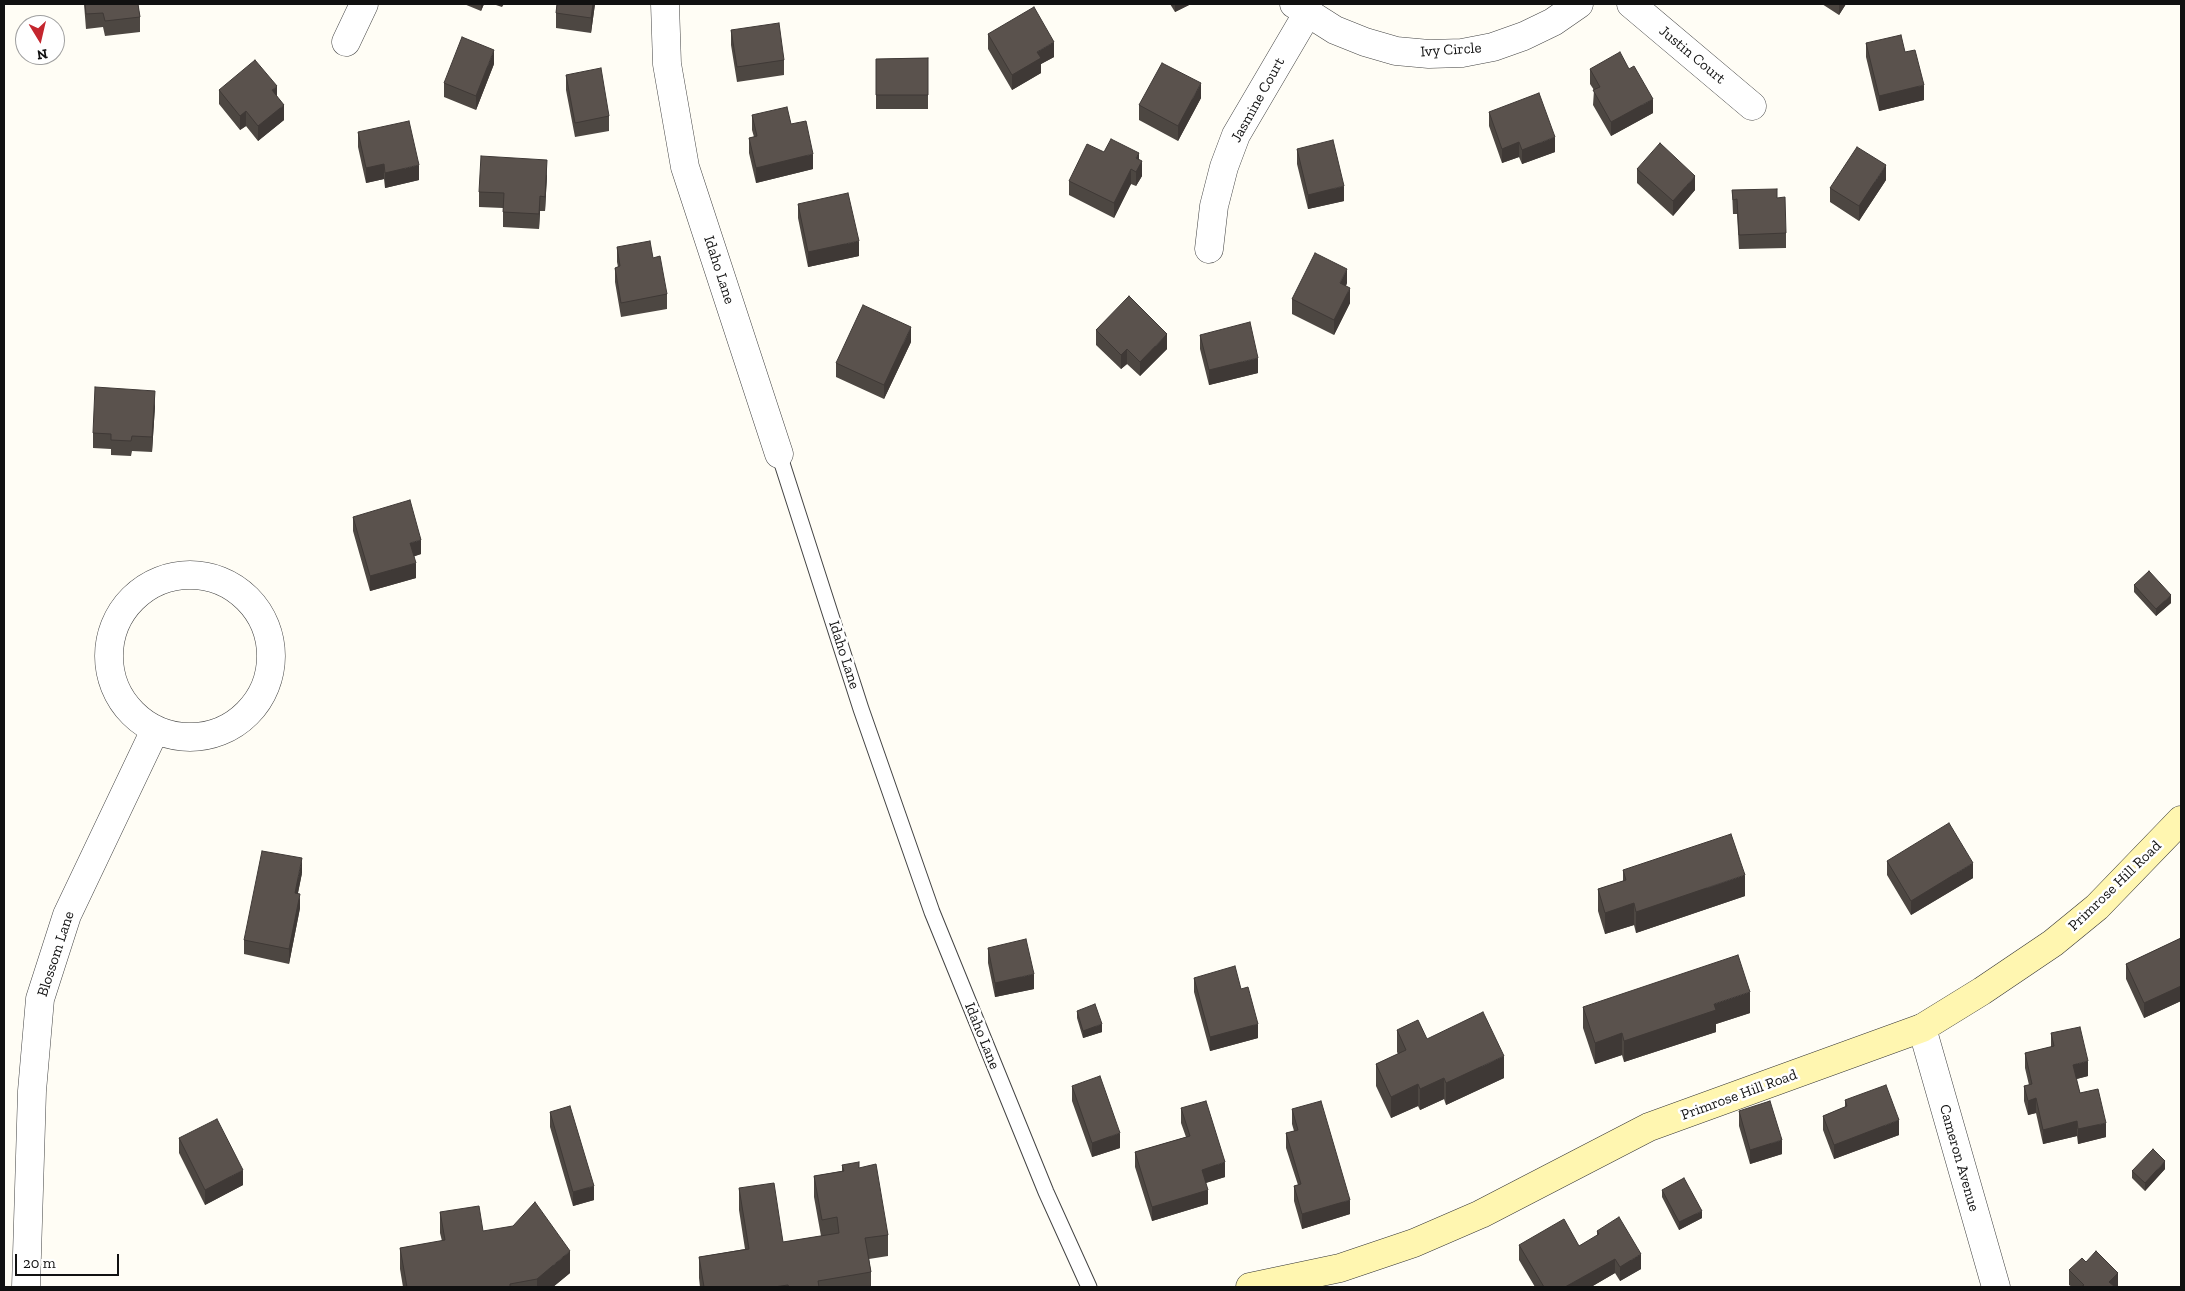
<!DOCTYPE html>
<style>
body{margin:0}
#map{position:relative;width:2185px;height:1291px;overflow:hidden;background:#fffdf5;font-family:"Zilla Slab",serif}
canvas{display:block}
.frame{position:absolute;inset:0;border:5px solid #111;pointer-events:none}
.north{position:absolute;left:15px;top:15px;width:50px;height:50px;box-sizing:border-box;background:#fff;border:1px solid #a0a0a0;border-radius:50%;rotate:171deg;font-size:14px;font-weight:700;line-height:20px;text-align:center;color:#111}
.north::after{content:'';display:block;margin:auto;width:18px;height:22px;background:#c4262e;clip-path:polygon(50% 0,100% 100%,50% 72%,0 100%)}
.scale{position:absolute;left:15px;top:1254px;width:104px;height:22px;box-sizing:border-box;border:2px solid #111;border-top:0;padding-left:6px;font-size:15px;line-height:18px;white-space:nowrap;color:#111;-webkit-text-stroke:4px #fff;paint-order:stroke}
</style>
<div id="map">
<canvas width="2185" height="1291"></canvas>
<div class="frame"></div>
<div class="north">N</div>
<div class="scale">20 m</div>
</div>
<script>
const g = document.querySelector('canvas').getContext('2d');
g.lineJoin = 'round';
function shape(rows) {
  const path = new Path2D();
  for (const r of rows) {
    if (r.length === 3) {
      path.moveTo(r[0] + r[2], r[1]);
      path.arc(r[0], r[1], r[2], 0, 2 * Math.PI);
      continue;
    }
    path.moveTo(r[0], r[1]);
    for (let i = 2; i < r.length; i += 2) path.lineTo(r[i], r[i + 1]);
  }
  return path;
}
function stroke(path, color, width, dash) {
  g.strokeStyle = color;
  g.lineWidth = width;
  g.lineCap = dash ? 'butt' : 'round';
  g.setLineDash(dash || []);
  g.stroke(path);
}
function paint(path, color) {
  g.fillStyle = color;
  g.fill(path, 'evenodd');
}
function drawText(font, color, halo, rows, align = 'center') {
  g.font = font + ' "Zilla Slab",serif';
  g.lineWidth = 5;
  g.setLineDash([]);
  g.textBaseline = 'middle';
  g.strokeStyle = halo;
  g.fillStyle = color;
  for (const [text, x, y, turn = 0] of rows) {
    g.save();
    g.translate(x, y);
    g.rotate((+turn || 0) * Math.PI / 180);
    g.textAlign = isNaN(turn) ? turn : align;
    if (halo) g.strokeText(text, 0, 0);
    g.fillText(text, 0, 0);
    g.restore();
  }
}
const lane = shape([
 [779,454,861,709,932,912,1046,1192,1089,1287]
]);
const street = shape([
 [665,4,667,64,685,167,779,454],
 [1294,4,1335,30,1365,42,1396,51,1429,54,1462,53,1493,47,1524,36,1553,22,1579,4],
 [1631,4,1752,106],
 [346,42,364,4],
 [1209,249,1214,206,1224,167,1236,135,1307,14],
 [190,656,81],
 [1922,1028,1996,1287],
 [26,1287,32,1091,40,999,67,915,155,730]
]);
const secondary = shape([
 [1250,1287,1340,1268,1414,1243,1481,1214,1649,1127,1922,1028,1982,991,2053,943,2097,907,2181,820]
]);
stroke(lane, '#444', 17);
stroke(street, '#444', 29);
stroke(secondary, '#333', 29);
stroke(lane, '#fff', 15);
stroke(street, '#fff', 28);
stroke(secondary, '#fff6b0', 28);
paint(shape([
 [84,4,138,4,140,17,140,32,105,36,103,27,86,29],
 [464,4,484,4,481,11],
 [493,4,504,4,502,7],
 [557,4,595,4,591,33,556,28,556,13],
 [1170,4,1191,4,1175,12],
 [1822,4,1846,4,1839,15],
 [731,30,784,60,784,75,737,82,731,45],
 [988,34,1054,57,1041,64,1041,73,1012,90,988,49],
 [1866,43,1905,52,1924,100,1879,111,1866,57],
 [928,58,928,109,876,109,876,59],
 [494,64,476,110,444,97,444,83],
 [1590,69,1653,113,1611,136,1593,105,1594,90,1590,84],
 [566,75,609,116,609,131,575,137,566,90],
 [219,90,277,96,284,120,258,141,246,126,240,130,219,104],
 [1201,98,1178,141,1139,120,1139,105],
 [1489,112,1555,152,1522,164,1519,157,1502,163,1489,126],
 [752,115,791,124,813,169,756,183,749,153,749,138,754,137,752,130],
 [358,132,419,180,385,188,384,179,366,183,358,147],
 [1297,149,1344,201,1308,209,1297,164],
 [1104,152,1139,160,1142,176,1136,186,1131,184,1114,218,1069,195,1069,181],
 [1637,169,1695,190,1673,216,1637,183],
 [547,175,545,211,540,211,539,229,503,227,503,208,479,207,479,192],
 [1886,180,1859,221,1830,202,1830,188],
 [1732,190,1777,198,1786,233,1786,248,1739,249,1737,214,1733,214],
 [798,204,859,256,808,267,798,218],
 [617,247,667,294,667,309,621,317,615,282,615,268,618,267,617,262],
 [1347,283,1346,286,1350,303,1334,335,1292,314,1292,299],
 [1096,330,1167,349,1140,376,1127,364,1121,369,1096,345],
 [1200,335,1258,373,1209,385,1200,349],
 [911,342,884,399,836,377,836,363],
 [155,406,152,452,132,451,131,456,111,455,111,449,93,448,93,433],
 [353,517,421,554,414,556,416,578,370,591,353,531],
 [2134,585,2171,603,2156,616,2134,592],
 [1887,861,1973,878,1911,915,1887,875],
 [1623,870,1745,896,1636,933,1634,925,1605,934,1598,911,1598,889,1623,881],
 [302,873,298,893,300,908,289,964,244,954,244,940],
 [2181,938,2181,1001,2144,1018,2126,979,2126,964],
 [988,948,1034,989,995,997,988,963],
 [1194,978,1241,989,1258,1038,1210,1051,1194,992],
 [1583,1007,1750,1013,1716,1024,1716,1032,1624,1062,1622,1055,1595,1064,1583,1028],
 [1077,1011,1102,1032,1083,1038,1077,1018],
 [1397,1030,1427,1039,1504,1078,1446,1105,1444,1099,1420,1110,1418,1106,1391,1118,1376,1086,1376,1064,1398,1054,1397,1052],
 [2051,1033,2088,1076,2076,1079,2080,1093,2106,1137,2078,1144,2077,1136,2043,1144,2036,1113,2028,1115,2024,1101,2024,1086,2029,1085,2025,1068,2025,1053,2051,1047],
 [1072,1086,1120,1148,1092,1157,1072,1101],
 [1845,1100,1899,1135,1834,1159,1823,1130,1823,1116,1845,1107],
 [1181,1108,1225,1177,1206,1183,1208,1204,1152,1221,1135,1167,1135,1152,1186,1137,1181,1123],
 [1292,1109,1350,1214,1302,1229,1294,1201,1294,1186,1298,1185,1286,1148,1286,1133,1294,1131,1292,1124],
 [1739,1111,1782,1154,1750,1164,1739,1126],
 [550,1112,594,1200,573,1206,550,1127],
 [179,1138,243,1185,205,1205,179,1153],
 [842,1165,859,1168,888,1235,888,1256,869,1259,871,1272,871,1287,700,1287,699,1278,699,1257,745,1249,739,1210,739,1188,783,1242,821,1236,814,1197,814,1176,842,1171],
 [2165,1169,2145,1191,2132,1178,2132,1171],
 [1662,1190,1702,1218,1679,1230,1662,1197],
 [440,1212,483,1231,570,1273,553,1287,403,1287,400,1269,400,1248,442,1241,440,1233],
 [1597,1231,1641,1269,1620,1281,1615,1273,1591,1287,1535,1287,1519,1260,1519,1245,1579,1246,1597,1236],
 [2086,1262,2118,1287,2072,1287,2069,1285,2069,1270]
]), '#4d4742');
paint(shape([
 [481,4,484,4,481,11],
 [593,4,595,4,591,33,591,18],
 [1175,4,1191,4,1175,12],
 [1839,4,1846,4,1839,15],
 [1054,42,1054,57,1041,64,1041,73,1012,90,1012,75,1037,52],
 [494,50,494,64,476,110,476,96],
 [1201,83,1201,98,1178,141,1178,126],
 [1924,85,1924,100,1879,111,1879,96],
 [277,86,277,101,272,90],
 [1653,99,1653,113,1611,136,1611,122],
 [284,105,284,120,258,141,258,126],
 [246,111,246,126,240,130,240,116],
 [1555,137,1555,152,1522,164,1522,150],
 [1519,142,1519,157,1502,163,1502,149],
 [1139,153,1139,166,1142,161,1142,176,1136,186,1136,158],
 [813,154,813,169,756,183,756,168],
 [547,160,547,175,545,211,545,197],
 [384,164,384,179,366,183,366,168],
 [419,165,419,180,385,188,385,173],
 [1886,165,1886,180,1859,221,1859,206],
 [1131,169,1131,184,1114,218,1114,203],
 [1695,176,1695,190,1673,216,1673,201],
 [1344,186,1344,201,1308,209,1308,195],
 [540,196,540,211,539,229,539,214],
 [859,241,859,256,808,267,808,252],
 [1347,269,1347,283,1340,298,1340,283],
 [1350,288,1350,303,1334,335,1334,320],
 [911,327,911,342,884,399,884,385],
 [1167,334,1167,349,1140,376,1140,362],
 [1127,349,1127,364,1121,369,1121,355],
 [1258,358,1258,373,1209,385,1209,370],
 [155,391,155,406,152,452,152,437],
 [421,540,421,554,410,558,410,543],
 [416,563,416,578,370,591,370,576],
 [2171,595,2171,603,2156,616,2156,609],
 [302,858,302,873,295,907,295,893],
 [1973,863,1973,878,1911,915,1911,901],
 [1745,875,1745,896,1636,933,1636,912],
 [300,894,300,908,289,964,289,949],
 [1634,903,1634,925,1605,934,1605,913],
 [1034,974,1034,989,995,997,995,983],
 [2181,986,2181,1001,2144,1018,2144,1003],
 [1750,992,1750,1013,1716,1024,1716,1032,1624,1062,1624,1041,1714,1004],
 [1102,1024,1102,1032,1083,1038,1083,1031],
 [1258,1024,1258,1038,1210,1051,1210,1037],
 [1622,1033,1622,1055,1595,1064,1595,1043],
 [1504,1056,1504,1078,1446,1105,1446,1083],
 [2088,1061,2088,1076,2073,1080,2073,1065],
 [1444,1078,1444,1099,1420,1110,1420,1089],
 [1418,1084,1418,1106,1391,1118,1391,1097],
 [2036,1098,2036,1113,2028,1115,2028,1101],
 [1899,1120,1899,1135,1834,1159,1834,1145],
 [2077,1121,2077,1136,2043,1144,2043,1130],
 [2106,1123,2106,1137,2078,1144,2078,1129],
 [1120,1133,1120,1148,1092,1157,1092,1143],
 [1782,1140,1782,1154,1750,1164,1750,1150],
 [2165,1161,2165,1169,2145,1191,2145,1183],
 [1225,1162,1225,1177,1202,1184,1202,1170],
 [243,1170,243,1185,205,1205,205,1190],
 [594,1186,594,1200,573,1206,573,1192],
 [1208,1190,1208,1204,1152,1221,1152,1207],
 [1350,1200,1350,1214,1302,1229,1302,1214],
 [1702,1211,1702,1218,1679,1230,1679,1222],
 [570,1251,570,1273,553,1287,537,1287,537,1279],
 [1641,1254,1641,1269,1620,1281,1620,1267],
 [1615,1259,1615,1273,1591,1287,1565,1287],
 [2118,1273,2118,1287,2109,1287,2109,1282]
]), '#3f3936');
const building = shape([
 [85,4,138,4,140,17,105,21,103,13,86,14,85,4],
 [557,4,593,4,591,18,556,13,557,4],
 [1034,7,1054,42,1037,52,1041,58,1012,75,988,34,1034,7],
 [779,23,784,60,737,67,731,30,779,23],
 [1901,35,1905,52,1915,50,1924,85,1879,96,1866,43,1901,35],
 [462,37,494,50,476,96,444,83,462,37],
 [1620,52,1629,69,1634,66,1653,99,1611,122,1593,90,1600,87,1590,69,1620,52],
 [928,58,928,95,876,95,876,59,928,58],
 [255,60,277,86,272,90,284,105,258,126,246,111,240,116,219,90,255,60],
 [1162,63,1201,83,1178,126,1139,105,1162,63],
 [601,68,609,116,575,123,566,75,601,68],
 [1539,93,1555,137,1522,150,1519,142,1502,149,1489,112,1539,93],
 [787,107,791,124,806,121,813,154,756,168,749,138,757,136,752,115,787,107],
 [409,121,419,165,385,173,384,164,366,168,358,132,409,121],
 [1111,139,1139,153,1136,158,1142,161,1136,172,1131,169,1114,203,1069,181,1087,144,1104,152,1111,139],
 [1333,140,1344,186,1308,195,1297,149,1333,140],
 [1660,143,1695,176,1673,201,1637,169,1660,143],
 [1857,147,1886,165,1859,206,1830,188,1857,147],
 [481,156,547,160,545,197,540,196,539,214,503,212,504,193,479,192,481,156],
 [1777,189,1777,198,1785,197,1786,233,1739,235,1737,199,1733,200,1732,190,1777,189],
 [848,193,859,241,808,252,798,204,848,193],
 [650,241,653,258,660,256,667,294,621,303,615,268,620,266,617,247,650,241],
 [1315,253,1347,269,1340,283,1350,288,1334,320,1292,299,1315,253],
 [1129,296,1167,334,1140,362,1127,349,1121,355,1096,330,1129,296],
 [863,305,911,327,884,385,836,363,863,305],
 [1250,322,1258,358,1209,370,1200,335,1250,322],
 [95,387,155,391,152,437,132,436,131,441,111,440,111,434,93,433,95,387],
 [410,500,421,540,410,543,416,563,370,576,353,517,410,500],
 [2149,571,2171,595,2156,609,2134,585,2149,571],
 [1949,823,1973,863,1911,901,1887,861,1949,823],
 [1731,834,1745,875,1636,912,1634,903,1605,913,1598,889,1626,880,1623,870,1731,834],
 [262,851,302,858,295,893,300,894,289,949,244,940,262,851],
 [2181,938,2181,986,2144,1003,2126,964,2181,938],
 [1026,939,1034,974,995,983,988,948,1026,939],
 [1738,955,1750,992,1714,1004,1716,1010,1624,1041,1622,1033,1595,1043,1583,1007,1738,955],
 [1235,966,1241,989,1248,987,1258,1024,1210,1037,1194,978,1235,966],
 [1095,1004,1102,1024,1083,1031,1077,1011,1095,1004],
 [1483,1012,1504,1056,1446,1083,1444,1078,1420,1089,1418,1084,1391,1097,1376,1064,1406,1050,1397,1030,1418,1020,1427,1039,1483,1012],
 [2080,1027,2088,1061,2073,1065,2080,1093,2098,1089,2106,1123,2078,1129,2077,1121,2043,1130,2036,1098,2028,1101,2024,1086,2032,1084,2025,1053,2054,1046,2051,1033,2080,1027],
 [1100,1076,1120,1133,1092,1143,1072,1086,1100,1076],
 [1886,1085,1899,1120,1834,1145,1823,1116,1847,1106,1845,1100,1886,1085],
 [1206,1101,1225,1162,1202,1170,1208,1190,1152,1207,1135,1152,1190,1136,1181,1108,1206,1101],
 [1321,1101,1350,1200,1302,1214,1294,1186,1301,1184,1286,1133,1298,1130,1292,1109,1321,1101],
 [1770,1101,1782,1140,1750,1150,1739,1111,1770,1101],
 [570,1106,594,1186,573,1192,550,1112,570,1106],
 [217,1119,243,1170,205,1190,179,1138,217,1119],
 [2153,1149,2165,1161,2145,1183,2132,1171,2153,1149],
 [859,1162,859,1168,876,1164,888,1235,865,1238,871,1272,818,1281,819,1287,789,1287,788,1285,774,1287,704,1287,699,1257,749,1249,739,1188,774,1183,783,1242,839,1233,837,1217,822,1220,814,1176,844,1171,842,1165,859,1162],
 [1684,1178,1702,1211,1679,1222,1662,1190,1684,1178],
 [535,1202,570,1251,537,1279,510,1284,510,1287,407,1287,400,1248,445,1240,440,1212,479,1206,483,1231,513,1226,535,1202],
 [1619,1217,1641,1254,1620,1267,1615,1259,1565,1287,1544,1287,1519,1245,1564,1219,1579,1246,1599,1234,1597,1231,1619,1217],
 [2096,1251,2118,1273,2109,1282,2115,1287,2081,1287,2084,1285,2069,1270,2082,1258,2086,1262,2096,1251]
]);
paint(building, '#5a524d');
stroke(building, '#3f3936', 1);
drawText('15px', '#111', '#fff', [
 ["Ivy Circle",1451,50,-4],
 ["Justin Court",1692,55,40],
 ["Jasmine Court",1258,100,-61],
 ["Idaho Lane",719,270,72],
 ["Idaho Lane",844,655,72],
 ["Primrose Hill Road",2115,886,-44],
 ["Blossom Lane",56,954,-72],
 ["Idaho Lane",982,1036,68],
 ["Primrose Hill Road",1739,1095,-20],
 ["Cameron Avenue",1959,1158,74]
]);
</script>
